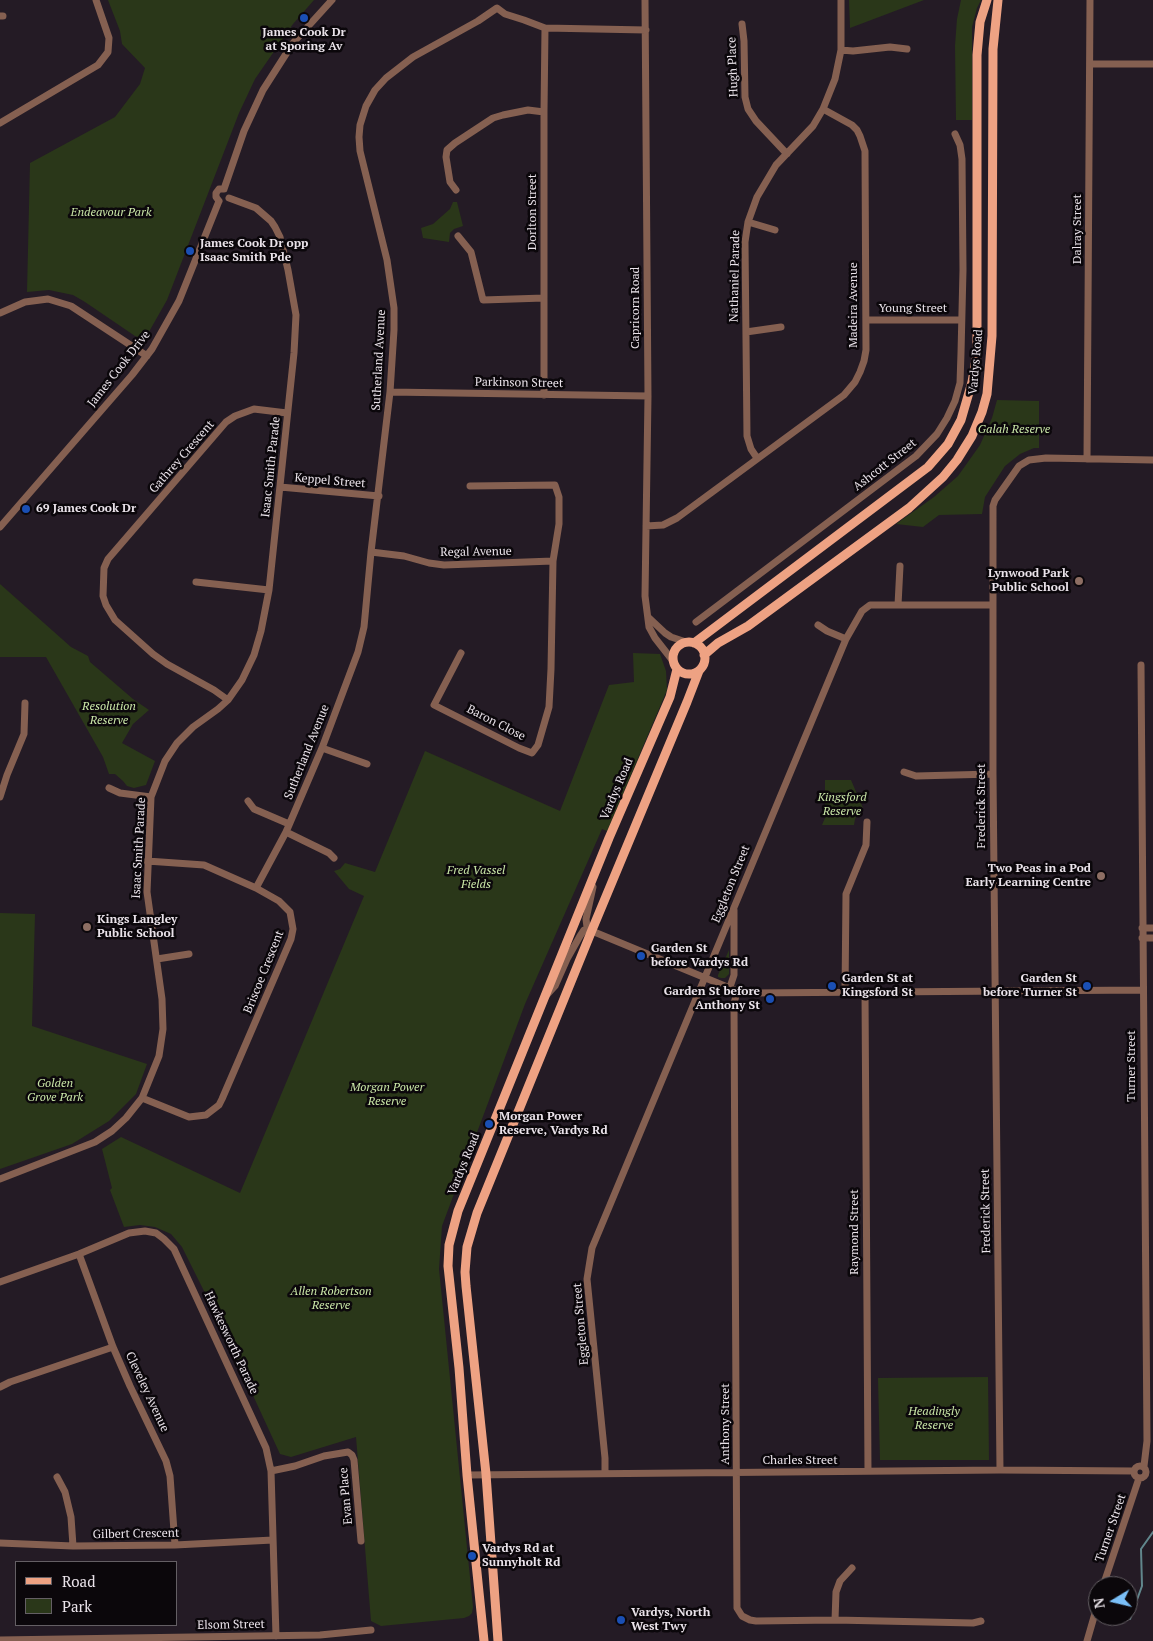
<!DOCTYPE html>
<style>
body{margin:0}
#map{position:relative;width:1153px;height:1641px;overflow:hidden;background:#241b25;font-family:"PT Serif",serif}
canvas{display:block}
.legend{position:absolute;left:15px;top:1561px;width:162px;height:65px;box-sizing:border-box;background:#0b070b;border:1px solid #645f64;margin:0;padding:6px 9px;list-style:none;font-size:15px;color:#eae3ea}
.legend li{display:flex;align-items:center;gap:10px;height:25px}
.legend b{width:25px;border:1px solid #645f64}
.north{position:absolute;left:1088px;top:1576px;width:50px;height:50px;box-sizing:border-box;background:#0b070b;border:1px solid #645f64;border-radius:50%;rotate:261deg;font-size:14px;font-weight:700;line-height:20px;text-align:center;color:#eae3ea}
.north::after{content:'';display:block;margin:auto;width:18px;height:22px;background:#7abff8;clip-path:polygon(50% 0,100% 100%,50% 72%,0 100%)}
</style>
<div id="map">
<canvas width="1153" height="1641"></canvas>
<ul class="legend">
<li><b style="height:6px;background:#eea283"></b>Road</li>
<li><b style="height:14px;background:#2a3719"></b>Park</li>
</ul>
<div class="north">N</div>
</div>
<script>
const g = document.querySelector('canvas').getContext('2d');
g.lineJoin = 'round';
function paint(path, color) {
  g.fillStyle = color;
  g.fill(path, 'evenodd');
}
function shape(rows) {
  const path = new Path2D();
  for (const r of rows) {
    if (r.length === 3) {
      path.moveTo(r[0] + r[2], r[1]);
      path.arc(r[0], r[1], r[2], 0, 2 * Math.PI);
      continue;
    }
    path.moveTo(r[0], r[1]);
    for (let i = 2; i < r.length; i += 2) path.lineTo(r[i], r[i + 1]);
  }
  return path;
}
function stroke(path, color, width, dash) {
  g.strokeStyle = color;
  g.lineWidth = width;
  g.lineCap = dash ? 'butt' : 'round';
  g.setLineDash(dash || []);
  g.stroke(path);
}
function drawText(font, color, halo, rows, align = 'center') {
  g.font = font + ' "PT Serif",serif';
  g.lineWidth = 5;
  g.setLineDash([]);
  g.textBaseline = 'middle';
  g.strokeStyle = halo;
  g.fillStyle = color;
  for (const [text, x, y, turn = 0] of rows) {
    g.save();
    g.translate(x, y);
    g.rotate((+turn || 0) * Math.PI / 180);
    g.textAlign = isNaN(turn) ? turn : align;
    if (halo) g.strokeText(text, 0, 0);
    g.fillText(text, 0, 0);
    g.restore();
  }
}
paint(shape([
 [108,0,314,0,293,24,255,79,239,113,167,300,146,337,141,338,135,336,85,302,73,295,49,290,27,292,30,163,115,117,140,84,145,68,122,44,120,31],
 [849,0,924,0,850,28],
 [961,0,981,0,977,8,972,27,972,120,956,120,955,46,957,19],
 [453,202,457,202,463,226,454,229,450,233,449,242,423,238,421,228,433,224,450,209],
 [997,400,1039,401,1039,448,1034,448,1020,454,1005,466,985,497,982,514,939,515,923,527,896,524,934,497,958,476,980,445,992,418],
 [0,584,71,647,88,656,90,662,133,699,149,710,133,724,122,743,155,761,146,785,134,788,127,786,123,781,115,774,109,774,103,757,46,657,0,657],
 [633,653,660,654,666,671,667,690,607,831,602,829,525,1004,442,1226,439,1269,473,1607,472,1613,469,1616,464,1618,381,1626,371,1621,356,1437,291,1457,280,1454,215,1313,182,1247,171,1234,155,1227,140,1225,124,1227,110,1190,112,1188,102,1149,121,1137,240,1193,364,896,349,889,334,871,340,869,345,863,375,872,425,751,560,811,609,685,634,682],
 [825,780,851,780,863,808,859,810,855,819,854,825,822,825,825,818],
 [0,913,35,914,32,1026,147,1064,136,1094,109,1121,72,1144,0,1169],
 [729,950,729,974,725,978,721,978,718,977,718,975],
 [988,1377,989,1460,880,1460,878,1378]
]), '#2a3719');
stroke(shape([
 [1130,1619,1142,1586,1141,1549,1153,1532]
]), '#61878d', 2);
stroke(shape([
 [645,0,648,396,645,596,649,627,655,638,673,661],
 [0,16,3,16],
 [742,24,744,41,745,97,748,109,756,121,787,154],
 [841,50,853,51,890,47,907,49],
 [1090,64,1153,64],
 [0,123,98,65,108,52,109,38,96,0],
 [224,189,244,131,263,90,293,43,332,0],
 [456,190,450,182,446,157,447,150,455,143,493,118,503,115,528,110,544,112],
 [219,201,216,197,216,193,219,189,224,189],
 [748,222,775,230],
 [458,236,471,252,483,300,544,298],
 [0,313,25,302,48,299,71,306,147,356],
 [866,320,961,320],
 [746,332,781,327],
 [390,392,648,396],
 [544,395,544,112,545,28],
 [757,458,751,449,747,436,745,242,748,222,757,197,776,165,813,126,823,109,835,79,841,50,841,0],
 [1087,459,1090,0],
 [280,487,379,496],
 [646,526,663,525,677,518,844,395,855,382,860,372,864,361,866,350,865,151,860,136,857,130,852,125,823,109],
 [0,527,132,375,152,349,179,301,219,201],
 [371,552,404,556,429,563,444,565,553,561],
 [196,582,269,590],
 [898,605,900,566],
 [648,617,665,633,671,637,686,642],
 [696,622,916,456,937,434,947,418,955,401,960,383,961,353,963,270,962,159,960,145,955,134],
 [818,625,827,631,846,639],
 [461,653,434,705,519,748,532,753,538,745,549,707,551,669,553,561,559,524,559,497,555,485,470,486],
 [1141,665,1147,1441,1144,1466],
 [228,700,214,690,167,664,153,654,115,620,106,605,103,596,104,568,108,559,226,422,235,416,254,409,287,413],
 [322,748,367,764],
 [904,772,916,776,993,774],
 [109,788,120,793,151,797],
 [0,797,7,775,24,734,25,703],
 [248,801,254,809,289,824],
 [286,832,329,853,334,858],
 [256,888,286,832,322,748,358,652,364,627,371,552,390,392,394,330,394,308,387,260,360,151,359,137,360,125,366,106,375,90,386,78,413,57,478,21,497,8,505,14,524,20,545,28,646,30],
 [1142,928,1153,928],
 [592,930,587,927,586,919,593,887],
 [1142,938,1153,938],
 [157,959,189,954],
 [730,987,734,975,734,910],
 [737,991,734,1004,737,1608,742,1616,750,1620,756,1621,835,1620,973,1623,981,1621],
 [845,993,846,894,866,845,867,822],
 [865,993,868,1471],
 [545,997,555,986,567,959,580,936,584,930,587,929,737,991,749,993,1143,990],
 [142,1098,189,1117,206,1115,219,1105,222,1099,291,939,293,929,290,912,279,901,256,888,204,865,147,861],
 [0,1179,95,1142,112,1131,126,1118,142,1098,159,1056,163,1029,162,999,147,892,151,797,165,761,177,743,193,727,218,709,228,700,242,680,254,655,261,631,269,590,294,353,296,315,288,270,280,237,275,227,271,221,256,208,229,198],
 [79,1254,113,1347,130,1386,166,1461,170,1476,175,1545],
 [0,1282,79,1254,129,1233,145,1231,156,1233,164,1239,174,1249,266,1448,271,1471,276,1636],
 [0,1387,10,1382,113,1347],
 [1140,1472,6],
 [1000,1470,993,774,993,506,995,500,1019,466,1029,460,1046,458,1153,460],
 [271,1471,295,1466,324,1456,348,1452,352,1455,354,1460,361,1541],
 [605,1473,605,1458,587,1279,592,1248,846,639,862,611,870,605,993,605],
 [467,1475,1000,1470,1134,1471],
 [57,1477,65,1492,71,1517,73,1546],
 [0,1543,73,1546,175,1545,273,1540],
 [1103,1586,1139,1478],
 [835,1620,836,1592,840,1581,852,1568],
 [0,1640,320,1635,371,1630],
 [1087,1641,1098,1603]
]), '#856051', 7);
stroke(shape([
 [689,658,16],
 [694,643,928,467,948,444,961,420,972,382,977,354,977,55,980,22,987,0],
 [704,655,718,643,748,626,909,508,943,477,957,460,972,436,982,412,987,394,992,336,993,49,998,0],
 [484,1641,467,1475,459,1368,448,1266,449,1245,458,1211,609,838,670,697,677,669],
 [498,1641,486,1474,466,1286,465,1272,467,1247,477,1213,592,930,687,702,699,671]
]), '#eea283', 9);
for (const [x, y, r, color] of [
 [304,18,5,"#1a4fb4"],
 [190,251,5,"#1a4fb4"],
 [26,509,5,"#1a4fb4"],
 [1079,581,5,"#8d6e63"],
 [1101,876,5,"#8d6e63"],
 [87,927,5,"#8d6e63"],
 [641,956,5,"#1a4fb4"],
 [832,986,5,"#1a4fb4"],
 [1087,986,5,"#1a4fb4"],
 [770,999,5,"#1a4fb4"],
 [489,1124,5,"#1a4fb4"],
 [472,1556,5,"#1a4fb4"],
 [621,1620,5,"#1a4fb4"]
]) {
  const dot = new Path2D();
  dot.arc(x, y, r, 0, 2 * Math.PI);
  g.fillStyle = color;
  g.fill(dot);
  stroke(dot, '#0b070b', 2);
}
drawText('bold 12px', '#eae3ea', '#0b070b', [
 ["James Cook Dr",304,33,"center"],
 ["at Sporing Av",304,47,"center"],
 ["James Cook Dr opp",200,244],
 ["Isaac Smith Pde",200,258],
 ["69 James Cook Dr",36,509],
 ["Lynwood Park",1069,574,"right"],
 ["Public School",1069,588,"right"],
 ["Two Peas in a Pod",1091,869,"right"],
 ["Early Learning Centre",1091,883,"right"],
 ["Kings Langley",97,920],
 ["Public School",97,934],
 ["Garden St",651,949],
 ["before Vardys Rd",651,963],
 ["Garden St at",842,979],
 ["Kingsford St",842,993],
 ["Garden St",1077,979,"right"],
 ["before Turner St",1077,993,"right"],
 ["Garden St before",760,992,"right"],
 ["Anthony St",760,1006,"right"],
 ["Morgan Power",499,1117],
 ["Reserve, Vardys Rd",499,1131],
 ["Vardys Rd at",482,1549],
 ["Sunnyholt Rd",482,1563],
 ["Vardys, North",631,1613],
 ["West Twy",631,1627]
], 'left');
drawText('12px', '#eae3ea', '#0b070b', [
 ["Hugh Place",733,67,-92],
 ["Dorlton Street",533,212,-90],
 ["Dalray Street",1078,229,-90],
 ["Nathaniel Parade",735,276,-89],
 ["Madeira Avenue",854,305,-90],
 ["Capricorn Road",636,308,-90],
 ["Young Street",913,309],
 ["Sutherland Avenue",379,360,-87],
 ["Vardys Road",976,362,-85],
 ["James Cook Drive",119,369,-52],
 ["Parkinson Street",519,383,1],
 ["Gathrey Crescent",182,457,-49],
 ["Ashcott Street",885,465,-38],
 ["Isaac Smith Parade",271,467,-84],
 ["Keppel Street",330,481,5],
 ["Regal Avenue",476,552,-1],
 ["Baron Close",496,723,27],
 ["Sutherland Avenue",307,752,-68],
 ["Vardys Road",617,789,-67],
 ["Frederick Street",982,806,-90],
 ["Isaac Smith Parade",139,848,-87],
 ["Eggleton Street",731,884,-68],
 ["Briscoe Crescent",264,972,-68],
 ["Turner Street",1132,1066,-90],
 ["Vardys Road",464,1164,-68],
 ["Frederick Street",986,1211,-91],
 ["Raymond Street",855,1232,-90],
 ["Eggleton Street",581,1324,-95],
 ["Hawkesworth Parade",231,1343,65],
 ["Cleveley Avenue",147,1392,65],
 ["Anthony Street",726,1424,-90],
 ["Charles Street",800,1461],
 ["Evan Place",346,1496,-95],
 ["Turner Street",1111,1528,-71],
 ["Gilbert Crescent",136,1534,-1],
 ["Elsom Street",231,1625,-1]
]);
drawText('italic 12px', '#c9e6a7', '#0b070b', [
 ["Endeavour Park",111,213],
 ["Galah Reserve",1014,430],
 ["Resolution",109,707],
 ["Reserve",109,721],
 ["Kingsford",842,798],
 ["Reserve",842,812],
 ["Fred Vassel",476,871],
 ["Fields",476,885],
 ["Golden",55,1084],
 ["Grove Park",55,1098],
 ["Morgan Power",387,1088],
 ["Reserve",387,1102],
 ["Allen Robertson",331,1292],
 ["Reserve",331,1306],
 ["Headingly",934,1412],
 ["Reserve",934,1426]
]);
</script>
